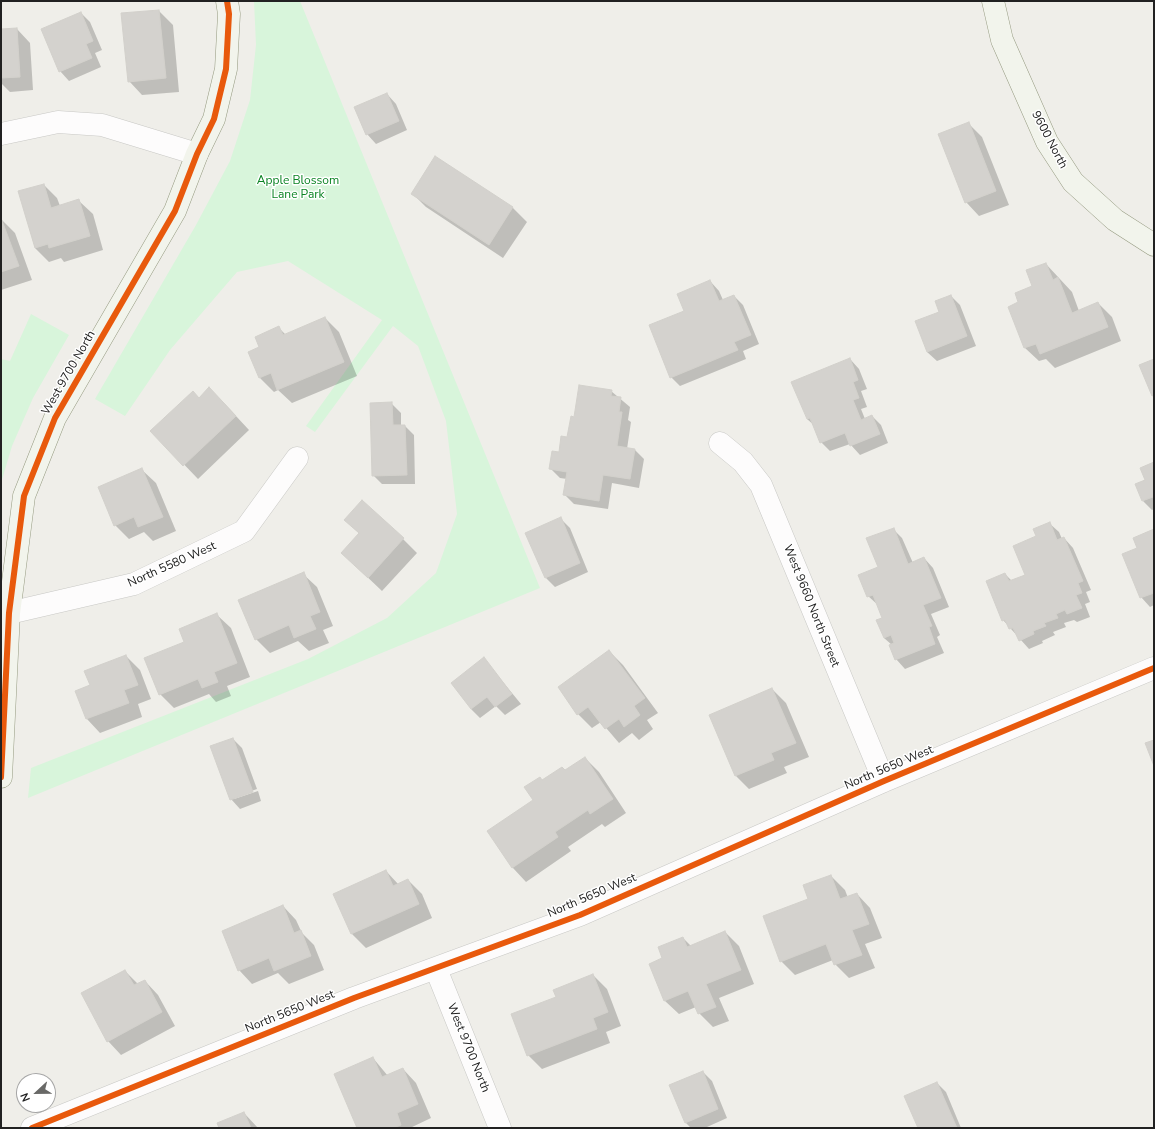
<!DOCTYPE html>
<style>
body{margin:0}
#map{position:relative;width:1155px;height:1129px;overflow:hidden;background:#efeee9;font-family:"Nunito Sans",sans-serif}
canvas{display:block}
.frame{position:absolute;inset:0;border:2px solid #212121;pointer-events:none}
.north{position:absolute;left:16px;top:1073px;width:40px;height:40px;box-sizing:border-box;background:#fff;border:1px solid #a6a6a6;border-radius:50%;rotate:248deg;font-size:11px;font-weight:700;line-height:16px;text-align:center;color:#212121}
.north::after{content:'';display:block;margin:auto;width:14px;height:18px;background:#696967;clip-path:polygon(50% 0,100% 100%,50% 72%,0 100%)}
</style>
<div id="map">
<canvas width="1155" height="1129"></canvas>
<div class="frame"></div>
<div class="north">N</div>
</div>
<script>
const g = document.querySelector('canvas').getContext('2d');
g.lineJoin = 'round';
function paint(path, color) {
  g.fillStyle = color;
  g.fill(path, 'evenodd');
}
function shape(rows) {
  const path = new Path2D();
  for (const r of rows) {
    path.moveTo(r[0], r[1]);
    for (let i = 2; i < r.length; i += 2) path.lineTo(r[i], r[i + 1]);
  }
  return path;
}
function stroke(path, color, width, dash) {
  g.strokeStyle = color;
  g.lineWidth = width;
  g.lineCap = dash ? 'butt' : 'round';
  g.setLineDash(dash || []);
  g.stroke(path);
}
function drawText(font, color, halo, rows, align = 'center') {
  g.font = font + ' "Nunito Sans",sans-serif';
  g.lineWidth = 3;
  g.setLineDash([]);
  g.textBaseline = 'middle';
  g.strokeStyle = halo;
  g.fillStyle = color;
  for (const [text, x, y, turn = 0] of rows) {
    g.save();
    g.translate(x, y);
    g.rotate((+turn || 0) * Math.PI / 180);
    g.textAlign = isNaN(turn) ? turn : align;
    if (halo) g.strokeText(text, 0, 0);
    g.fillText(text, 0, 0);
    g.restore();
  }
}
paint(shape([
 [254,1,300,1,540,588,28,798,31,768,308,659,387,618,436,573,457,514,446,421,418,346,393,326,315,432,306,426,382,320,288,261,237,272,170,350,125,416,95,399,196,225,230,161,250,100,256,45],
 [31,314,69,335,33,398,12,446,1,483,1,359,10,361]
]), '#d8f5db');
paint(shape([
 [159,11,173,25,179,92,142,95,129,81],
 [81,13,90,22,102,50,95,53,101,67,69,81,60,71],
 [17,29,30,43,33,90,10,92,1,83,1,30],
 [387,94,396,104,407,130,376,144,367,134],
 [968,123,982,137,1009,205,979,216,966,202],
 [436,157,513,208,527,222,503,258,426,207,412,193],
 [44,185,57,198,60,206,79,201,93,214,103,250,64,262,61,258,49,262,35,248,19,192],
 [1,219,15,233,32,280,1,290],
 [1046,264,1072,292,1079,311,1098,303,1112,317,1121,341,1055,368,1046,359,1039,361,1025,348,1009,307,1020,303,1034,287],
 [710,281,719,291,723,300,734,296,743,305,759,344,743,351,746,359,680,386,671,377,685,311],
 [951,296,960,305,976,346,937,361,927,352],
 [325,318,339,332,357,376,292,403,278,390,274,392,260,378,249,353,261,348,279,328,286,335],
 [850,359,859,369,867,389,861,391,867,407,861,409,865,419,872,416,881,425,888,443,860,455,850,444,830,451,821,442,815,426,807,419],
 [611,391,630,407,628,420,631,422,627,449,635,450,644,459,639,488,612,483,608,509,574,504,564,494,567,479,560,478,550,468,568,438,575,418],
 [199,399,223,402,249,430,198,479,152,431],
 [391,403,401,413,401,426,405,426,414,435,415,484,382,484,373,475],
 [1154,463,1154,509,1152,510,1143,501,1136,484,1146,480],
 [142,470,156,483,176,531,153,541,144,532,129,539,115,525],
 [561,519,570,528,588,572,555,587,546,578],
 [345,520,403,539,417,553,382,591,342,553,360,534],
 [1049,523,1059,532,1062,539,1064,538,1073,548,1091,590,1086,592,1090,602,1085,604,1090,617,1077,622,1074,620,1064,623,1066,627,1053,632,1055,635,1042,641,1043,643,1029,649,1003,620,1005,574,1012,581,1026,575,1037,537],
 [893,529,902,538,913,563,924,558,933,568,949,607,931,614,940,635,937,637,944,653,905,669,896,659,892,645,884,638,884,618,878,605,868,596],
 [1154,531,1154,605,1150,607,1141,597,1138,548],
 [303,574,317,587,333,626,323,630,329,643,309,651,298,641,270,653,256,639],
 [217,615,231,628,250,677,227,686,231,696,216,702,209,694,174,708,160,694,185,643],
 [609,651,623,665,658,713,647,720,653,729,639,740,632,733,619,743,601,722,592,728,578,714,559,688],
 [126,656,140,670,151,699,138,704,142,717,100,733,87,719,76,691,91,685],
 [484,659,521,704,505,715,496,706,480,718,471,709],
 [772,689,786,703,809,757,784,767,787,773,749,789,736,776],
 [233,739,242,748,257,789,234,797,234,799,258,791,261,801,240,809,231,799],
 [585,758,599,772,626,813,605,827,602,824,568,847,571,851,526,882,513,868,488,831,535,801,543,781,566,771],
 [386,871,399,885,408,880,422,894,432,918,366,948,352,934,334,894],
 [831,876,845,890,848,898,857,894,870,908,882,938,865,944,875,968,849,978,835,964,833,960,795,975,781,961,810,900],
 [283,906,296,920,302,933,314,945,324,970,289,984,278,973,252,984,239,970],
 [725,932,739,946,754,984,719,998,729,1021,713,1027,699,1013,696,1007,679,1014,665,1001,650,964,664,958,683,938,691,946],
 [125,971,138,984,145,981,158,995,175,1026,121,1055,108,1041],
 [593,975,607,989,621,1026,606,1032,610,1043,542,1069,528,1055,557,997],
 [373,1058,388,1076,403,1069,416,1083,431,1118,410,1128,358,1128],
 [703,1072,712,1081,727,1118,707,1127,708,1128,691,1128,685,1122],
 [937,1083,946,1092,961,1128,919,1128],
 [244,1113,258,1128,221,1128]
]), '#0003');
const building = shape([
 [159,10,166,78,128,82,121,13,159,10],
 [81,12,93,41,86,44,92,58,59,72,41,29,81,12],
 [17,28,20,77,1,78,1,29,17,28],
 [387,93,399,121,366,135,354,107,387,93],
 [969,122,996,191,965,203,938,134,969,122],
 [435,156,513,207,489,245,411,194,435,156],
 [44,184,51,208,79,199,90,236,49,248,48,244,35,248,18,191,44,184],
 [1,218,19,266,1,272,1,218],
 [1046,263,1053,280,1058,277,1072,313,1098,302,1108,327,1040,354,1036,344,1024,348,1008,307,1018,302,1015,293,1032,286,1026,270,1046,263],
 [710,280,719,301,734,295,751,335,734,342,738,350,670,378,649,325,684,311,677,294,710,280],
 [951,295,967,336,927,352,915,321,939,312,935,301,951,295],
 [325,317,344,362,277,390,271,373,259,378,248,352,259,347,255,337,279,326,283,335,325,317],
 [850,358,858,380,853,382,859,398,853,400,861,420,872,415,880,434,850,446,845,433,820,443,810,418,807,419,791,382,850,358],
 [1154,359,1154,395,1152,396,1139,365,1154,359],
 [579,385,612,390,611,396,621,397,619,412,622,412,617,446,635,449,630,479,603,475,599,501,563,495,567,472,549,469,552,451,559,452,561,436,567,437,571,416,574,417,579,385],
 [209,387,236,416,183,466,150,431,193,391,199,398,209,387],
 [392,402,393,425,405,425,407,475,372,476,370,403,392,402],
 [1154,462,1154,500,1153,497,1142,501,1135,484,1145,480,1140,468,1154,462],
 [142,468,163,517,138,527,134,517,114,526,98,487,142,468],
 [362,500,404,538,368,578,341,553,359,533,344,520,362,500],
 [561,517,580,563,545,578,525,533,561,517],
 [1050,522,1057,540,1064,537,1083,581,1078,583,1082,593,1076,595,1082,608,1067,614,1065,610,1056,614,1058,618,1044,623,1046,626,1033,631,1034,634,1019,641,1013,628,1009,629,1005,620,1002,621,986,581,1005,573,1009,581,1025,575,1013,546,1036,536,1033,529,1050,522],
 [894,528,908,564,924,557,941,598,923,605,932,626,929,627,935,644,895,660,889,645,894,643,891,635,884,638,876,620,882,618,873,595,867,597,858,575,878,567,866,538,894,528],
 [1154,529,1154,593,1140,598,1122,554,1137,548,1133,538,1154,529],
 [304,572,320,612,310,616,316,629,294,638,289,625,255,640,238,600,304,572],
 [217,613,237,663,214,672,218,682,202,688,198,679,159,695,144,658,184,642,179,629,217,613],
 [609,650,645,698,634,706,640,715,624,727,619,719,605,729,588,707,577,715,558,687,609,650],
 [126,655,138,685,124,690,129,703,86,719,75,691,90,685,84,671,126,655],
 [484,657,512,694,495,707,487,697,471,709,451,683,484,657],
 [772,688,796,743,771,753,774,760,735,776,709,715,772,688],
 [233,738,253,792,230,800,210,746,233,738],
 [1154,740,1154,766,1145,743,1154,740],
 [585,757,613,799,590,814,588,810,555,832,558,837,512,868,487,831,533,800,524,787,540,777,542,780,562,767,565,770,585,757],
 [386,870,393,886,408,879,419,904,351,934,333,894,386,870],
 [831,875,840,899,857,893,869,924,852,930,862,955,834,965,826,944,780,962,763,916,808,899,803,885,831,875],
 [283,905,294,933,301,930,311,956,274,971,269,958,238,971,222,931,283,905],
 [725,931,741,970,706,984,716,1007,698,1014,688,991,664,1001,649,964,662,958,658,947,683,937,687,947,725,931],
 [125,970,134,985,145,980,162,1012,107,1042,81,993,125,970],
 [593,974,608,1012,593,1018,597,1029,527,1056,511,1014,556,997,553,990,593,974],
 [373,1057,382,1077,403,1068,418,1104,397,1113,401,1125,393,1128,357,1128,334,1074,373,1057],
 [703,1071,718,1109,685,1123,669,1085,703,1071],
 [937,1082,957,1128,918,1128,904,1096,937,1082],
 [244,1112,251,1128,219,1128,217,1123,244,1112]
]);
paint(building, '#d4d2ce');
stroke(building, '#d2d0cb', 1);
const street = shape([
 [1,134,58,122,102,125,197,154],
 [720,443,743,462,761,485,884,781],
 [9,613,134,584,244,531,297,458],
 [436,969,500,1128],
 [32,1128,354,998,580,915,884,781,1154,668]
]);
const secondary = shape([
 [993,1,1002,40,1047,142,1073,182,1115,220,1154,245],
 [1,777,9,613,24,496,55,418,175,211,197,154,214,119,226,69,229,14,227,1]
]);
stroke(street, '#c8c8c5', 23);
stroke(secondary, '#959a80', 23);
stroke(street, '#fdfcfc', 22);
stroke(secondary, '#f2f4ec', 22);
stroke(shape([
 [1,777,9,613,24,496,55,418,175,211,197,154,214,119,226,69,229,14,227,1],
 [32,1128,354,998,580,915,884,781,1154,668]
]), '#e8590c', 6);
drawText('12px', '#212121', '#fff', [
 ["9600 North",1049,140,62],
 ["West 9700 North",69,373,-60],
 ["North 5580 West",172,565,-24],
 ["West 9660 North Street",811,606,68],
 ["North 5650 West",889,768,-23],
 ["North 5650 West",592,896,-23],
 ["North 5650 West",290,1012,-22],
 ["West 9700 North",468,1048,68]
]);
drawText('12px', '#0a8423', '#fff', [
 ["Apple Blossom",298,181],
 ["Lane Park",298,195]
]);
</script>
